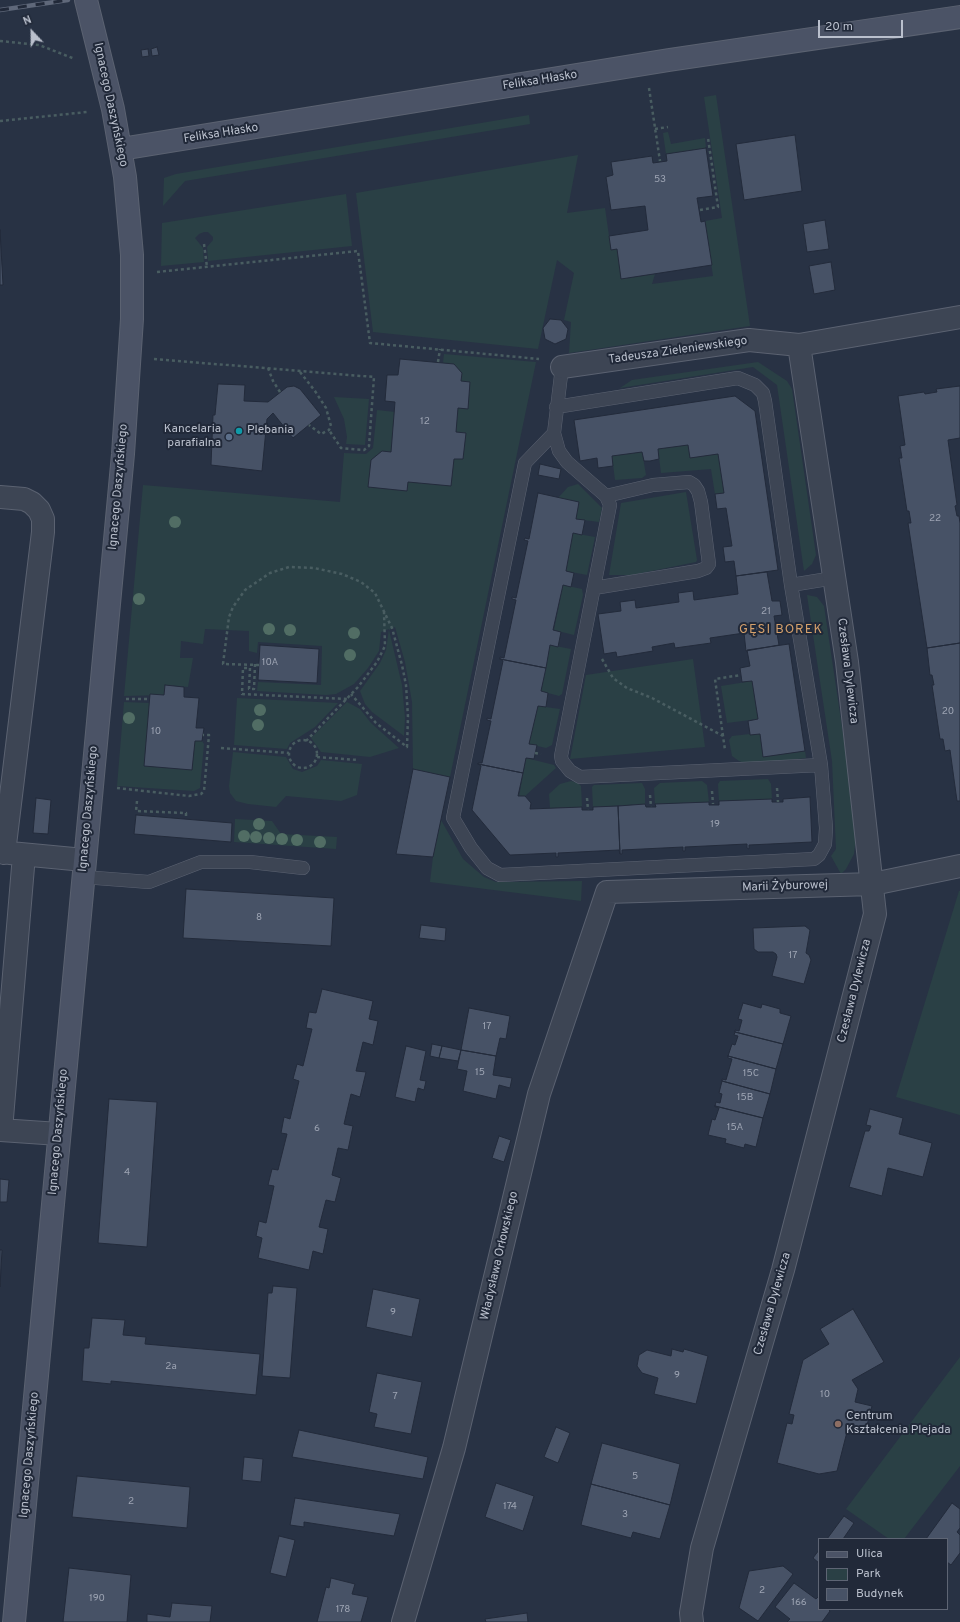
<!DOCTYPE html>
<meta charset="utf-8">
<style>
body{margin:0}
#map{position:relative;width:960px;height:1622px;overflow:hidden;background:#283244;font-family:Overpass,sans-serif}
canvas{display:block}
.legend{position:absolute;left:818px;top:1538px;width:130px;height:72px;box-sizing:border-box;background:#212939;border:1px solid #5e6574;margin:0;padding:5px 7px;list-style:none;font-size:12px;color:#bac0cd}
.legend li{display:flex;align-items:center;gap:8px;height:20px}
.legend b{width:20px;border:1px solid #5e6574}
.north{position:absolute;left:12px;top:12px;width:40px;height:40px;-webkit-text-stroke:3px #212939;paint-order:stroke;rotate:338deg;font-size:11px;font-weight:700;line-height:16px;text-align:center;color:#bac0cd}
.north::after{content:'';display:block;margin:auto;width:14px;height:18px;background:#bac0cd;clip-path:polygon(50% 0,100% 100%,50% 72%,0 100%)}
.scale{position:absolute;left:818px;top:20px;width:85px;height:18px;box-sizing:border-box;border:2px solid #bac0cd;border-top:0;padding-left:5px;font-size:12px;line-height:14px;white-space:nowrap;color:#bac0cd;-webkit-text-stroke:3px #212939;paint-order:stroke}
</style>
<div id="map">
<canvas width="960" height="1622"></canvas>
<ul class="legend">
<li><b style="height:5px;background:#4b5366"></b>Ulica</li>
<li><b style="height:11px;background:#2a4045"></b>Park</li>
<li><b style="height:11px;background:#475266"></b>Budynek</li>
</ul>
<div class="north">N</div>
<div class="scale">20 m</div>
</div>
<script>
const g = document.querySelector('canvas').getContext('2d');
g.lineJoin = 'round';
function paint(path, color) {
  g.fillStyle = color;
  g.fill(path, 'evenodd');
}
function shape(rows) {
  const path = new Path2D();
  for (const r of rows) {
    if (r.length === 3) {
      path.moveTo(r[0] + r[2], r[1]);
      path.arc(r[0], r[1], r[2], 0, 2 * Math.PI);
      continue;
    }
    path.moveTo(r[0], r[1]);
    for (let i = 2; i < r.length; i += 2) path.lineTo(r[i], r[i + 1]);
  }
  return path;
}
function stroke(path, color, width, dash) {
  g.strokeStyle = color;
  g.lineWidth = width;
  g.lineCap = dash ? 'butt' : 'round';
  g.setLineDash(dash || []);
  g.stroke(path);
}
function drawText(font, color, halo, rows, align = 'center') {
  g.font = font + ' Overpass,sans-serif';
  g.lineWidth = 4;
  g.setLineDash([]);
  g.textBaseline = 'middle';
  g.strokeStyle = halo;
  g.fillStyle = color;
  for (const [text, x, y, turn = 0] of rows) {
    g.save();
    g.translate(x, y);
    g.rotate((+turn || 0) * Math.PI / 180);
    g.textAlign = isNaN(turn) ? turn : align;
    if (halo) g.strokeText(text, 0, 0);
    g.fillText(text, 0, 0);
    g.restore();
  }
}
paint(shape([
 [716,95,750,326,569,353,571,322,564,320,574,273,557,260,538,349,373,332,356,193,578,155,567,213,605,208,611,250,617,249,621,279,655,274,652,284,713,276,705,221,722,218,704,97],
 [529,115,530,124,185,181,163,206,164,178,176,174],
 [668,132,671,144,705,138,706,148,666,154,663,133],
 [346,194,352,246,208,261,207,247,213,240,213,237,208,232,204,232,199,234,195,238,203,248,204,262,161,266,162,223],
 [444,354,536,362,450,777,413,769,412,702,405,662,395,627,389,630,402,685,405,718,404,736,372,712,365,704,360,691,380,663,386,650,389,629,381,632,379,651,368,668,354,684,336,694,326,695,257,691,258,682,321,685,322,646,258,642,257,653,249,651,249,631,205,629,203,644,181,641,180,658,193,658,188,687,165,685,164,695,124,696,143,485,340,502,344,453,366,454,373,448,377,410,395,412,391,452,382,451,371,460,368,487,407,491,408,482,451,486,454,459,463,459,466,433,456,432,458,408,468,409,470,383,461,381,454,364,443,363],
 [758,362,787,381,792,389,816,555,812,564,804,571,777,385,753,367,620,388,632,380],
 [334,397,369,399,365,445,346,444,347,437,344,419],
 [688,445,690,458,718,454,724,493,715,494,711,469,661,473,658,449],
 [642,452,646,475,642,478,615,480,612,456],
 [578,484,602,508,599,522,576,519,579,502,558,498,568,487],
 [686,492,697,560,696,562,632,575,609,575,621,503],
 [573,533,595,537,587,575,566,571],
 [563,585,582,589,583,595,574,635,554,630],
 [807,595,817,597,824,606,857,828,854,854,846,869,841,874,831,856,836,849,832,761],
 [550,645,571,649,562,694,559,696,541,691],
 [693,659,705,747,570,759,586,675],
 [752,681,758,719,727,723,721,686],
 [237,698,338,703,315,727,290,743,287,749,234,745],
 [124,702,150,703,144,766,192,770,195,741,202,741,204,744,200,788,194,791,117,786],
 [347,702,360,709,371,723,399,748,370,757,321,752,311,738],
 [538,706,560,709,552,745,546,748,529,744],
 [750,734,760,734,763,757,805,751,806,758,763,763,746,764,739,761,732,756,729,740,732,736],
 [233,752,286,757,293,769,302,772,317,766,321,760,362,764,357,795,341,801,286,796,276,807,248,804,236,801,230,793,229,786],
 [526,758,554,765,556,768,525,796,519,797],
 [768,779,771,784,772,799,719,801,718,784,720,781],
 [571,781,578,783,581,786,582,807,550,808,549,794,560,784],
 [702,781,707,785,709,802,655,804,654,788,660,783],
 [642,783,645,789,645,804,593,807,592,787,594,785],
 [235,819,272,821,281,834,337,837,336,849,234,842],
 [441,820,463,859,484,877,496,882,582,881,581,901,430,882,433,857],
 [959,891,960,891,960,1115,896,1097],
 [960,1357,960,1466,904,1539,889,1539,846,1509]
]), '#2a4045');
const building = shape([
 [157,47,159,55,152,56,151,49,157,47],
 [148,49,149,56,142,57,141,50,148,49],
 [795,135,802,191,744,200,736,144,795,135],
 [706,148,713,196,697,198,701,222,705,221,712,265,621,279,617,249,611,250,609,236,648,230,645,206,611,210,606,177,613,175,611,162,652,156,653,163,667,161,666,154,706,148],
 [825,220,829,249,807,252,803,224,825,220],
 [0,230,3,285,0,285,0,230],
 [831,262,835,290,814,294,809,266,831,262],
 [550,319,561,320,568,329,566,339,555,344,545,339,543,328,550,319],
 [400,359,454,364,462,373,461,381,470,382,468,409,458,408,456,432,466,433,463,459,454,459,451,486,408,482,407,491,368,487,371,460,382,451,391,452,395,402,385,401,387,375,398,375,400,359],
 [218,384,245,385,244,401,268,402,287,387,294,386,300,389,321,415,293,438,273,413,267,419,262,471,211,465,213,415,215,415,218,384],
 [960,386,960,438,948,440,957,505,955,506,957,516,959,516,960,523,960,643,927,648,908,523,911,523,909,511,907,511,899,458,902,458,900,446,905,445,898,396,924,392,925,394,937,392,936,389,960,386],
 [735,396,755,411,778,570,736,576,734,561,725,562,723,547,732,546,726,508,717,509,715,494,724,493,718,454,690,458,688,445,658,449,659,459,650,461,644,461,642,452,612,456,613,466,598,468,597,458,580,461,574,420,735,396],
 [540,464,561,469,559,479,538,475,540,464],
 [538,493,579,502,576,519,585,520,582,535,573,533,566,571,574,573,571,587,563,585,553,630,561,632,558,647,550,645,546,668,500,659,500,657,504,658,516,600,512,599,512,597,516,598,528,541,524,540,525,538,529,539,538,493],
 [767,572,772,601,780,601,782,615,774,616,779,645,746,651,744,633,710,638,711,643,675,648,674,643,652,647,653,651,617,657,616,652,604,654,598,614,621,611,620,602,635,600,636,608,679,602,678,593,693,591,694,600,738,594,736,576,767,572],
 [960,643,960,801,957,801,950,750,945,751,943,739,940,739,932,685,934,685,932,675,930,675,927,648,960,643],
 [789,644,805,751,763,757,760,734,750,735,750,734,748,721,758,719,752,681,742,682,740,668,750,666,747,650,789,644],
 [260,645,319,649,317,683,258,680,260,645],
 [500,659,546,668,541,691,548,693,546,707,538,706,529,744,537,745,534,759,526,758,523,773,478,764,478,763,482,763,491,721,487,720,487,718,491,719,503,661,500,659],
 [165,685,184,687,184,697,199,698,196,728,204,728,202,741,195,741,192,770,144,766,150,694,164,695,165,685],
 [478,764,523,773,518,796,525,796,531,803,530,809,582,807,582,810,593,810,593,807,618,806,620,854,619,850,558,853,558,857,556,857,556,853,510,855,472,810,481,766,478,764],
 [413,769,450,777,433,857,396,854,413,769],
 [810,797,812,842,749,845,749,849,747,848,747,844,685,847,685,851,683,851,683,847,622,850,622,854,620,854,618,806,645,804,646,807,656,807,655,804,709,802,709,805,719,805,719,801,772,799,772,802,783,802,783,799,810,797],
 [36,798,51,800,48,834,33,833,36,798],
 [136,815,232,823,231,842,134,834,136,815],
 [186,889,334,898,331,946,183,938,186,889],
 [421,925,446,928,445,941,419,938,421,925],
 [805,926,810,930,806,953,809,955,811,960,804,984,772,976,777,957,776,954,773,952,758,952,754,949,753,928,805,926],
 [322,989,373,1001,369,1019,378,1021,373,1045,363,1042,356,1071,366,1072,360,1097,351,1094,344,1124,353,1126,348,1150,338,1148,332,1175,341,1178,335,1202,326,1200,319,1227,328,1229,323,1254,313,1251,309,1270,258,1258,262,1238,256,1236,259,1221,266,1223,274,1186,268,1185,272,1169,278,1170,287,1134,281,1133,284,1117,290,1119,299,1081,293,1079,297,1064,303,1066,312,1029,306,1028,309,1012,316,1013,322,989],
 [743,1003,761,1008,762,1004,780,1009,780,1013,791,1016,783,1044,735,1032,735,1030,739,1031,742,1020,738,1019,743,1003],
 [469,1008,510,1016,506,1039,500,1038,496,1056,461,1050,469,1008],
 [735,1032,783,1044,776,1069,728,1056,732,1044,735,1045,738,1036,734,1035,735,1032],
 [432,1044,442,1046,439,1058,430,1056,432,1044],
 [406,1046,426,1051,420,1080,426,1081,424,1090,418,1088,415,1102,395,1097,406,1046],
 [442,1046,461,1050,458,1061,439,1058,442,1046],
 [461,1050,496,1056,493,1075,512,1078,510,1088,499,1085,496,1099,463,1091,467,1071,457,1069,461,1050],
 [728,1056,776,1069,770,1094,722,1081,722,1079,726,1080,732,1059,728,1058,728,1056],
 [722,1081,770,1094,763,1118,715,1106,716,1102,720,1103,722,1094,719,1093,722,1081],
 [109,1099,157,1102,147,1247,98,1243,109,1099],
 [715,1106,763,1118,756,1147,745,1144,744,1148,725,1143,726,1139,708,1135,712,1119,715,1120,719,1108,715,1107,715,1106],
 [870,1109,903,1118,899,1134,932,1143,923,1177,888,1168,882,1196,849,1187,865,1131,869,1131,871,1126,866,1125,870,1109],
 [499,1136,511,1140,504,1162,492,1158,499,1136],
 [0,1179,9,1180,7,1202,0,1202,0,1179],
 [0,1250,2,1250,0,1287,0,1250],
 [273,1286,297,1288,290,1378,262,1376,268,1293,272,1293,273,1286],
 [373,1289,420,1299,412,1337,366,1327,373,1289],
 [853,1309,884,1362,852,1380,858,1389,855,1402,872,1406,865,1433,848,1428,837,1471,819,1474,777,1463,787,1423,792,1424,794,1415,789,1414,803,1360,829,1344,820,1329,853,1309],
 [92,1318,125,1320,123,1335,146,1337,145,1344,260,1354,256,1395,111,1381,111,1384,82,1381,84,1348,89,1348,92,1318],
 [672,1349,683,1352,684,1349,708,1356,696,1404,654,1394,658,1378,642,1373,637,1366,639,1355,647,1350,671,1356,672,1349],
 [377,1373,422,1382,411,1434,374,1427,377,1414,369,1412,377,1373],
 [556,1427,570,1433,558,1463,544,1457,556,1427],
 [299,1430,428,1457,423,1479,292,1457,299,1430],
 [602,1443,680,1464,670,1505,591,1484,602,1443],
 [244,1457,263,1459,261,1482,242,1480,244,1457],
 [77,1476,190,1487,187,1528,72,1517,77,1476],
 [496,1483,534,1496,523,1531,485,1517,496,1483],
 [591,1484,670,1505,660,1539,633,1532,631,1538,581,1525,591,1484],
 [295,1498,400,1514,394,1536,304,1522,304,1527,290,1525,295,1498],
 [952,1503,960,1509,960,1528,957,1532,960,1535,960,1553,951,1565,947,1562,947,1539,926,1539,952,1503],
 [844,1516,854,1523,843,1539,827,1539,844,1516],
 [279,1536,295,1540,286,1577,270,1573,279,1536],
 [819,1550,819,1563,813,1558,819,1550],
 [783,1566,793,1574,758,1621,739,1608,749,1571,783,1566],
 [69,1568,131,1575,127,1622,63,1622,69,1568],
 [331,1578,355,1584,352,1594,368,1597,361,1622,317,1622,326,1587,329,1588,331,1578],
 [794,1583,816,1599,819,1596,819,1609,828,1609,830,1611,822,1622,787,1622,790,1619,775,1607,794,1583],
 [172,1603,212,1606,210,1622,147,1622,147,1614,170,1617,172,1603],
 [527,1613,528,1622,486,1622,485,1619,527,1613]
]);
paint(building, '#475266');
stroke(building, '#232b3b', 1);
const lane = shape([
 [562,367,554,433,559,451,567,462,606,496,610,505,561,756,562,761,570,771,580,777,821,765,791,585,834,578],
 [556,407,738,378,755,385,763,393,765,401,791,585],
 [554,433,525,463,453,818,471,848,487,868,500,875,814,859,819,855,825,844,826,828,821,765],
 [594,588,698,571,706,568,709,564,701,502,698,491,694,485,689,482,653,485,606,496],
 [83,877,149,882,201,862,250,862,303,868]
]);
const street = shape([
 [562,367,749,340,799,345,960,317],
 [0,497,24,499,32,503,39,510,43,519,43,532,4,853],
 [10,853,84,860],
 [0,1130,59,1134],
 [1,1130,24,855],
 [403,1622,454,1448,539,1094,607,892,873,884,960,866],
 [692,1622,691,1613,702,1548,783,1270,875,914,847,662,799,345]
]);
const secondary = shape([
 [121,149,669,60,960,17],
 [14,1622,123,454,132,319,132,255,125,177,113,109,86,0]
]);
stroke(lane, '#5b6271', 14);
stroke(street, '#5b6271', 24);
stroke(secondary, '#5b6271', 24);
stroke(shape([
 [0,41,39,45,75,59],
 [649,88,660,161],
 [0,121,87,112],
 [655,129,668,127],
 [700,210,718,207,708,138],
 [204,244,207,267],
 [157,272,358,251,370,343,539,359],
 [154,359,374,377,369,446,364,450,341,448,329,430],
 [438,362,440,349],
 [268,368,273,381,280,392],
 [300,372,315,391,326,408,331,426,329,430,321,434,309,425],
 [602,659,613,678,627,688,652,698,723,736,725,750],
 [255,664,254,689,249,689,250,668,243,668,242,694,347,699],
 [259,665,223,664,229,617,233,607,245,590,270,573,289,567,314,568,342,574,361,582,375,593,392,628,402,665,406,685,408,717,407,747,376,723,351,694],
 [126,699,150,699],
 [723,736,715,679,741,675],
 [303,754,14],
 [306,741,358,687,377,662,385,646,384,612],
 [221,748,289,753],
 [535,753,541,754],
 [317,757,358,760],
 [117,788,189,796,201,794,204,791,209,735,203,735],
 [777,788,778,802],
 [712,791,713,804],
 [650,795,651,807],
 [587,798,588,810],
 [137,801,136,811,186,813,186,819]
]), '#495d61', 2.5, [3, 3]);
stroke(lane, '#3d4554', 13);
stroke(street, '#3d4554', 22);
stroke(secondary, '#4b5366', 22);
const rail = shape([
 [0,10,68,0]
]);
stroke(rail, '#5f687a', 4.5);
stroke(rail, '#212939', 3, [9]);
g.fillStyle = '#516d64';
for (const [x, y] of [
 [175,522],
 [139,599],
 [269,629],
 [290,630],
 [354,633],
 [350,655],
 [260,710],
 [129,718],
 [258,725],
 [259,824],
 [244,836],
 [256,837],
 [269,838],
 [282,839],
 [297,840],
 [320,842]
]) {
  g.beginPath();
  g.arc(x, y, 6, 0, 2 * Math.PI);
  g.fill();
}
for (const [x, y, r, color] of [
 [239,431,4,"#0f9aa8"],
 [229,437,4,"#5c6f8a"],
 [838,1424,4,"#8d6e63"]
]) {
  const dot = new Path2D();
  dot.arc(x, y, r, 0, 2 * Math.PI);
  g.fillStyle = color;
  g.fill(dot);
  stroke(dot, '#212939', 1.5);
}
drawText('10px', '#9da4b3', null, [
 ["53",660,180],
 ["12",425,422],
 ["22",935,519],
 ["21",766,612],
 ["10A",270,663],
 ["20",948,712],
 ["10",156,732],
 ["19",715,825],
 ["8",259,918],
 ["17",793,956],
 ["17",487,1027],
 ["15",480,1073],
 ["15C",751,1074],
 ["15B",745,1098],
 ["15A",735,1128],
 ["6",317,1129],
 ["4",127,1173],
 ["9",393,1313],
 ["2a",171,1367],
 ["9",677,1376],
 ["10",825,1395],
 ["7",395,1397],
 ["5",635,1477],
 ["2",131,1502],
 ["174",510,1507],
 ["3",625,1515],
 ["2",762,1591],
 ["190",97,1599],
 ["166",799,1603],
 ["178",343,1610]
]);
drawText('12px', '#bac0cd', '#212939', [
 ["Feliksa Hłasko",540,81,-9],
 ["Ignacego Daszyńskiego",110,105,78],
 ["Feliksa Hłasko",221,134,-9],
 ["Tadeusza Zieleniewskiego",678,351,-8],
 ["Ignacego Daszyńskiego",119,487,-85],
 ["Czesława Dylewicza",847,671,83],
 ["Ignacego Daszyńskiego",89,809,-85],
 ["Marii Żyburowej",785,887,-2],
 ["Czesława Dylewicza",855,991,-76],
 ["Ignacego Daszyńskiego",59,1132,-85],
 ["Władysława Orłowskiego",500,1256,-77],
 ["Czesława Dylewicza",773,1304,-74],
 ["Ignacego Daszyńskiego",30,1455,-85]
]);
drawText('12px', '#bac0cd', '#212939', [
 ["Kancelaria",221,430,"right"],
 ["parafialna",221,444,"right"],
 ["Plebania",247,431],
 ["Centrum",846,1417],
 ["Kształcenia Plejada",846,1431]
], 'left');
g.letterSpacing = '1px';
drawText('13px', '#d6a16c', '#212939', [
 ["GĘSI BOREK",781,630]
]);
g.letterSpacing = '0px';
</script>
